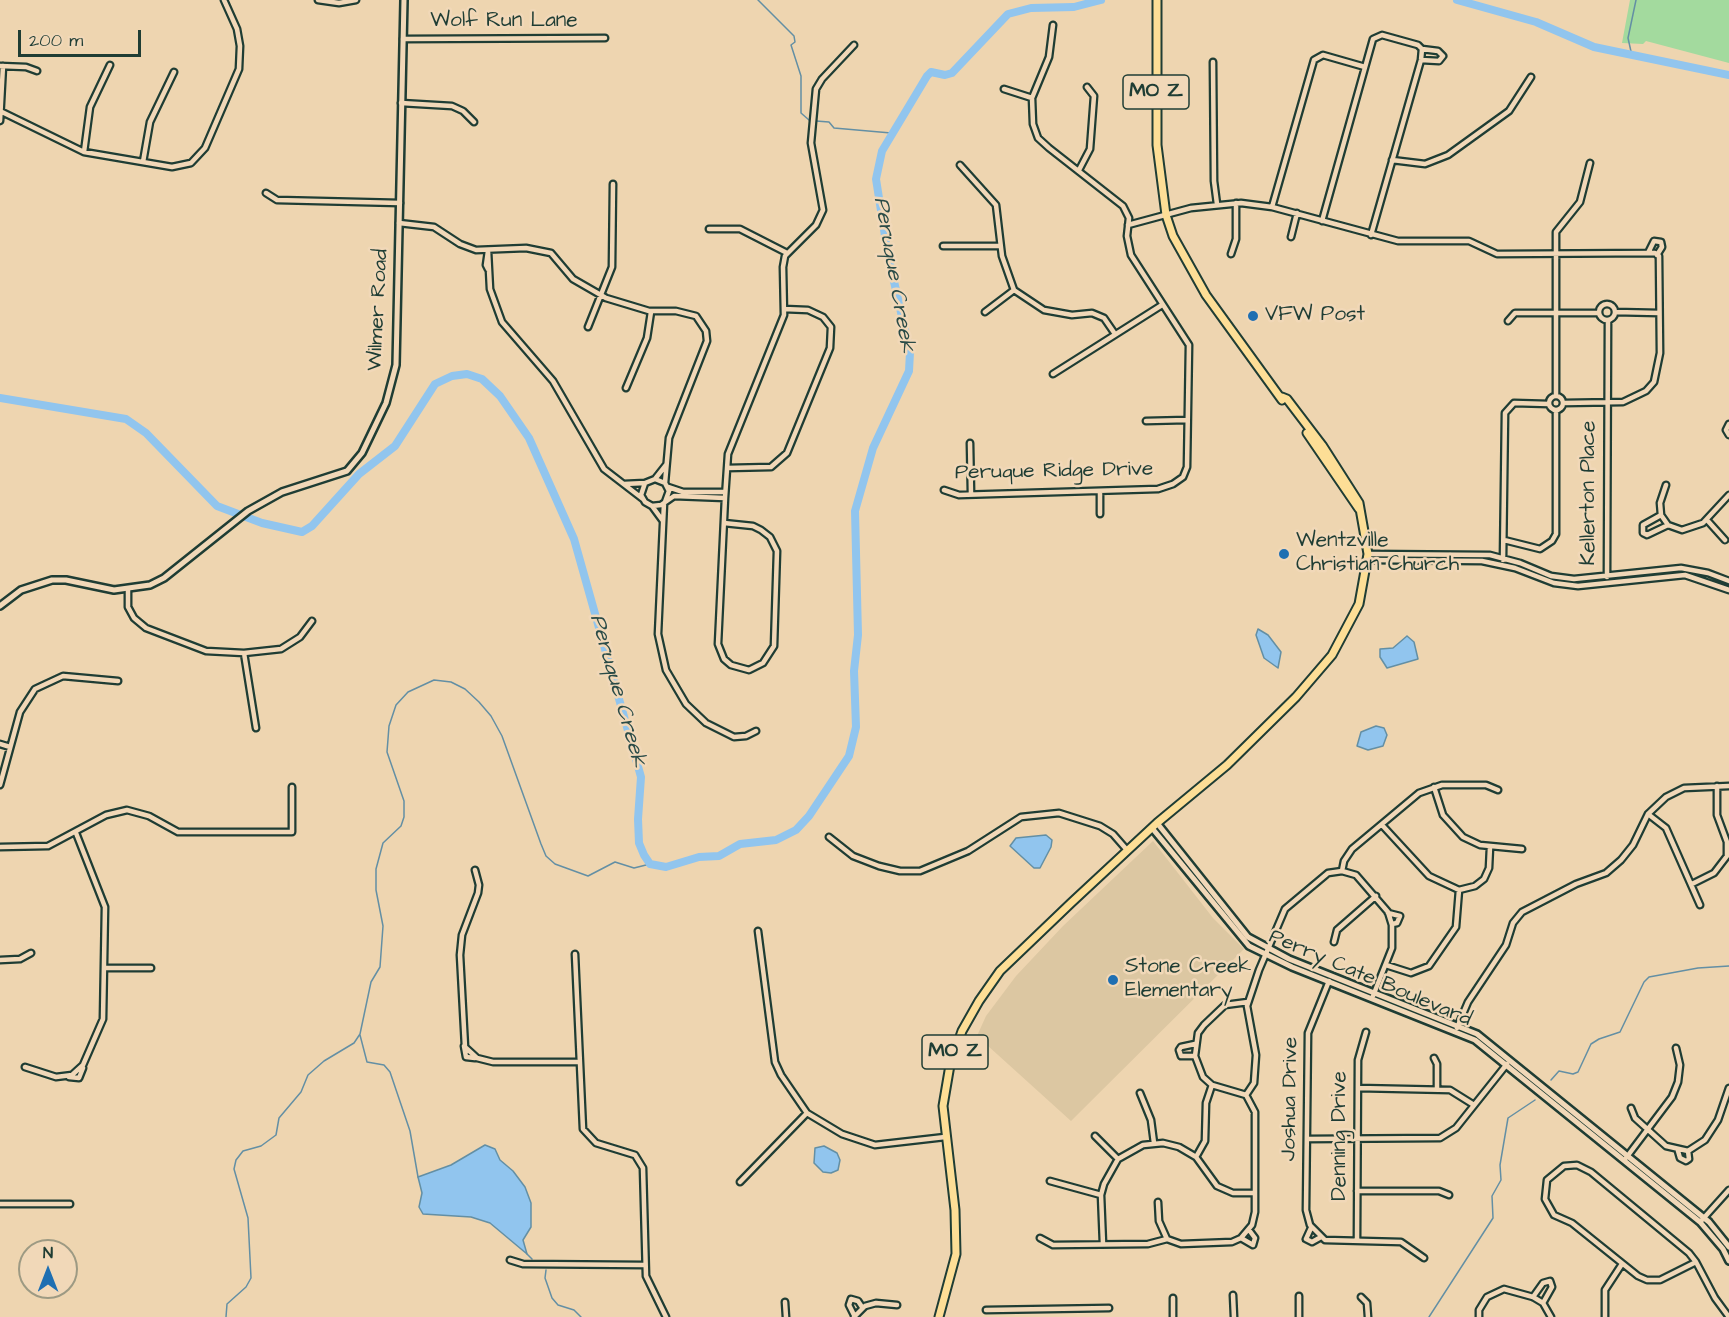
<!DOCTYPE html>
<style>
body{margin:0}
#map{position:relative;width:1729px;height:1317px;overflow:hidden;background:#eed5b0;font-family:"Architects Daughter",sans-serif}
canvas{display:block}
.north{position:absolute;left:18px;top:1239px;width:60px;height:60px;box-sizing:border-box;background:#f1d8b8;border:2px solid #9d9a83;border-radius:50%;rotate:0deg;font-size:16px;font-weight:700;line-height:24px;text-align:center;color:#1f3d34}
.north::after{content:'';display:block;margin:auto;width:21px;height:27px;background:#1f6fb2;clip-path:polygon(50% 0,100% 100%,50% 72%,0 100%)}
.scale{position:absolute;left:18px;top:30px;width:123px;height:27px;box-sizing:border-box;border:3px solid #1f3d34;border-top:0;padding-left:8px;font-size:18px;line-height:21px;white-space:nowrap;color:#1f3d34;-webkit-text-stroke:4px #f1d8b8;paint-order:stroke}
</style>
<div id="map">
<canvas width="1729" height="1317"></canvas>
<div class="north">N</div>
<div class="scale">200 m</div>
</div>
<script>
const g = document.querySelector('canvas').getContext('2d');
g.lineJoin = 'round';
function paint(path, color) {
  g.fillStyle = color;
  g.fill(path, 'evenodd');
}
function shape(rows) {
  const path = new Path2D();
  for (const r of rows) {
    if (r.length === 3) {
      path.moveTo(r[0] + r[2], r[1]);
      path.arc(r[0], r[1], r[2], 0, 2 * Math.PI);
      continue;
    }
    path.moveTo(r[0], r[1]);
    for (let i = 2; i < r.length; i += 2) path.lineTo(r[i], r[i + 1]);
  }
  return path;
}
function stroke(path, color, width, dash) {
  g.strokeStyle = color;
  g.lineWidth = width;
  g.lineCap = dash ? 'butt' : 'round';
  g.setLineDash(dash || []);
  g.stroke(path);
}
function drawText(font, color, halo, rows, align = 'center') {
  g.font = font + ' "Architects Daughter",sans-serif';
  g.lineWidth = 5;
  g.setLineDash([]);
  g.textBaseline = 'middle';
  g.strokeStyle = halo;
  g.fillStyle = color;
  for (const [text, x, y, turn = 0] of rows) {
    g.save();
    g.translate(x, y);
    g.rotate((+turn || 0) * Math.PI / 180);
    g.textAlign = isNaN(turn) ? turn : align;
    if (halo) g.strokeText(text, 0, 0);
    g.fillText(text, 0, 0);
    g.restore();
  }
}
paint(shape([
 [1153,841,1213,918,1244,949,1071,1121,977,1036,986,1016,1016,976,1063,926]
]), '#dcc7a2');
paint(shape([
 [1630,0,1729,0,1729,63,1646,41,1643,44,1622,43]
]), '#a3da9e');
const water = shape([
 [1258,629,1268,635,1281,652,1278,668,1264,658,1256,635,1258,629],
 [1407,636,1414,642,1418,659,1387,668,1380,657,1380,649,1393,648,1407,636],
 [1376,726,1384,728,1387,735,1383,746,1368,750,1357,746,1361,732,1376,726],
 [1046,835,1052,840,1051,847,1040,868,1034,868,1010,846,1016,838,1046,835],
 [485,1145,495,1149,500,1160,513,1171,525,1187,531,1203,531,1227,523,1240,527,1254,490,1223,471,1217,423,1214,419,1207,422,1193,418,1177,451,1165,485,1145],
 [824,1146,837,1153,840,1160,838,1170,831,1173,823,1172,814,1163,815,1148,824,1146]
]);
paint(water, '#91c5ee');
stroke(water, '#638fa4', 1.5);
stroke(shape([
 [758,0,794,36,795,42,791,45,801,76,801,113,809,120],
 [1632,56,1628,38,1636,0],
 [816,121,829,122,834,128,891,133],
 [360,1035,367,1062,384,1065,390,1072,410,1131,418,1177],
 [1551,1080,1559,1071,1573,1074,1578,1072,1591,1044,1599,1039,1620,1032,1644,982,1649,977,1698,968,1729,966],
 [527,1254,532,1259],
 [546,1270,545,1278,552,1298,558,1305,574,1310,581,1317],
 [226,1317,227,1304,246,1287,251,1278,248,1218,234,1169,236,1160,243,1151,261,1146,276,1135,279,1118,301,1092,308,1075,324,1061,354,1043,360,1034,371,982,380,967,383,926,376,890,376,869,383,843,401,826,404,817,404,801,387,752,389,726,396,705,408,692,434,680,451,682,465,689,479,702,491,716,502,736,541,844,546,856,555,864,588,876,615,862,634,868,650,864],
 [1429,1317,1493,1218,1492,1196,1501,1180,1500,1165,1508,1118,1535,1100]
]), '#638fa4', 1.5);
stroke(shape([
 [1457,0,1536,22,1594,47,1729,75],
 [0,398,126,419,146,433,217,506,262,523,302,532,312,526,359,474,395,446,435,384,452,376,467,374,482,379,500,396,529,438,574,539,641,777,638,819,639,843,644,855,650,864,666,867,699,857,719,856,740,844,776,840,796,830,809,816,849,756,856,727,854,671,858,635,855,511,873,448,909,371,910,352,888,255,876,179,882,151,927,76,931,72,945,75,952,73,1008,14,1031,8,1074,7,1101,0]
]), '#91c5ee', 8);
const minor = shape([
 [318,0,339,3,356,0],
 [403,39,605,38],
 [1421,60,1439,61,1443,56,1438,51,1422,49],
 [1213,62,1214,181,1217,204],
 [0,66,26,67,37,71],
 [1004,89,1032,98],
 [401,103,452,106,463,111,474,122],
 [2,112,84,152,172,167,191,163,205,148,239,69,240,46,237,29,224,0],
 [0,121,3,66],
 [84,152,90,107,110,65],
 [1392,160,1425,164,1448,155,1509,111,1531,77],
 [143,162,150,122,174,72],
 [960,165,996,205,1002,256,1014,290,1044,310,1072,315,1092,313,1104,318,1115,334],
 [1079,170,1090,149,1094,96,1087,87],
 [266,193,277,200,400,203],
 [1272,207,1314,60,1323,55,1365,67],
 [1322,221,1373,39,1382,35,1418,45,1422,49,1421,60,1371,235],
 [399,223,434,227,460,244,476,250,526,248,551,253,573,279,606,298,649,311,676,311,696,316,706,331,707,341,669,438,665,483],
 [1128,225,1191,208,1241,203,1272,207,1398,241,1469,241,1497,254,1655,253,1659,256,1660,353,1654,382,1646,391,1623,402,1564,403],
 [709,229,740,229,787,253],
 [1291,237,1297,213],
 [943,246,1000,246],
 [488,251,490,289,502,322,553,381,604,469,643,499],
 [488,251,486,265,488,269],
 [1649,251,1654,241,1661,242,1662,247,1657,255],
 [1231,254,1236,239,1236,203],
 [1607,312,8],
 [985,312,1014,290],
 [1615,312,1659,313],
 [1508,321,1515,313,1599,313],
 [588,327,612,267,613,184],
 [1053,374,1162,305],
 [626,388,647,338,651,312],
 [1556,395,1556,232,1580,202,1590,163],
 [1556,403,7],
 [1146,421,1187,420],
 [1729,424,1726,430,1729,435],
 [970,443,971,494],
 [727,468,771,467,787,453,830,348,831,327,823,317,808,310,784,309],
 [655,479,666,465],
 [624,484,645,483],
 [1666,485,1660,503,1661,515,1668,525,1682,530,1703,523,1729,495],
 [668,487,683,492,725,492],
 [944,490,959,495,1158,489,1173,484,1183,477,1187,467,1189,345,1131,255,1127,236,1129,218,1123,206,1049,148,1038,138,1033,124,1032,98,1049,57,1053,25],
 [1100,491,1100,514],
 [665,502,669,491,665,483,655,479,645,483,641,495,645,502,652,506,661,505,674,496,725,498],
 [664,503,658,634,666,670,686,704,706,723,734,737,746,736,756,731],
 [652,506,663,521],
 [1661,515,1643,525,1643,533,1647,535,1668,525],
 [1707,520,1725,540],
 [724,523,753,526,761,530,770,537,777,551,774,646,763,663,749,670,731,665,724,659,718,644,725,498,728,454,784,315,783,267,785,256,816,225,823,210,811,143,816,89,822,79,854,45],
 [1504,540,1540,549,1552,541,1556,534,1556,410],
 [1368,554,1490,555,1520,563,1551,576,1574,579,1681,568,1708,573,1729,581],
 [1368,560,1482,561,1515,568,1554,583,1578,586,1685,575,1729,590],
 [1503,560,1505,413,1514,403,1549,404],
 [1607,577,1608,320],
 [128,590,128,607,134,618,146,628,206,651,244,653,281,649,300,637,312,621],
 [244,653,256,728],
 [0,744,10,747],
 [0,785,20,712,35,689,63,676,118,681],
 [1434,787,1443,815,1463,837,1480,845,1522,849],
 [1648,814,1666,828,1700,905],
 [1382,825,1429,876,1459,890,1475,886,1484,879,1489,868,1490,847],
 [829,837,853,856,879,866,900,871,920,871,968,851,1021,817,1059,813,1100,826,1113,834,1127,850],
 [0,847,48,846,106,815,127,810,149,816,178,832,292,832,292,787],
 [475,870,479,885,478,893,462,935,460,955,465,1047,477,1058,493,1062,577,1062],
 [1342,871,1344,861,1352,849,1419,793,1442,785,1486,785,1498,790],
 [1692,884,1714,873,1727,856,1727,842,1717,815,1717,786],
 [1388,913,1400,916,1397,923,1392,924],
 [758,931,775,1062,781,1075,807,1113,842,1134,875,1145,945,1137],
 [1334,942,1337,930,1376,896],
 [575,954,583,1129,596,1143,635,1155,643,1168,646,1276,666,1317],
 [0,960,20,959,31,953],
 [1386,965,1411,973,1429,966,1456,927,1459,890],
 [106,968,151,968],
 [1329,981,1308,1033,1306,1210,1310,1225,1325,1240,1401,1242,1424,1258],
 [1457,1028,1468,1002,1506,945,1513,923,1522,912,1576,884,1606,873,1621,860,1633,845,1648,814,1666,797,1684,788,1729,786],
 [464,1046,466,1057,475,1058],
 [1195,1056,1181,1056,1179,1050,1181,1047,1195,1044],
 [1434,1058,1437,1064,1437,1088],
 [25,1067,56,1077,72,1075,83,1065,103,1019,105,907,76,833],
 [69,1077,79,1078,83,1068],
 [1358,1088,1450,1090,1474,1105],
 [1140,1093,1151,1120,1154,1143],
 [1246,1095,1254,1083,1256,1055,1247,1006,1259,970,1285,909,1328,873,1342,871,1356,875,1388,912,1392,925,1392,948,1373,996],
 [1631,1108,1635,1118,1666,1146,1688,1151,1705,1140,1718,1120,1729,1088],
 [1095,1136,1118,1159],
 [1307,1139,1440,1138,1456,1128,1507,1064],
 [1678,1151,1680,1158,1686,1161,1689,1159,1688,1151],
 [1196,1157,1205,1141,1206,1103,1212,1085],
 [1626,1158,1672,1097,1678,1082,1680,1065,1676,1048],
 [1050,1181,1101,1195],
 [740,1182,807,1113],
 [1357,1191,1439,1191,1449,1195],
 [1158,1202,1159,1221,1167,1239,1181,1244,1232,1242,1241,1238,1252,1225,1255,1212,1255,1112,1246,1095,1212,1085,1203,1077,1195,1056,1198,1033,1204,1025,1225,1005,1248,1002],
 [0,1204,70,1204],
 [1702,1220,1729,1190],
 [1311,1228,1306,1239,1312,1242,1321,1237],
 [1040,1238,1053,1245,1148,1244,1167,1239],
 [1241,1238,1253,1245,1255,1238,1249,1230],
 [1357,1241,1358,1060,1366,1032],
 [1103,1244,1101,1195,1104,1184,1118,1159,1143,1145,1163,1143,1179,1147,1196,1157,1217,1186,1233,1193,1255,1193],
 [510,1260,523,1264,644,1265],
 [1696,1262,1660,1280,1647,1280,1638,1276,1572,1223,1554,1215,1545,1199,1547,1180,1564,1166,1577,1165,1591,1172,1689,1253,1696,1262,1715,1298,1729,1317],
 [1233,1295,1234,1317],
 [1299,1296,1299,1317],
 [1361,1297,1367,1303,1368,1317],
 [1533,1297,1543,1283,1550,1281,1552,1287,1543,1303],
 [1173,1298,1173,1317],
 [785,1302,786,1317],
 [986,1310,1109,1308],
 [854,1317,865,1306,876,1303,897,1305],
 [855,1317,849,1305,851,1299,858,1301,862,1307],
 [1479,1317,1479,1310,1487,1297,1504,1289,1533,1297,1543,1303,1551,1317],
 [1605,1317,1605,1290,1622,1264]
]);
const tertiary = shape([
 [0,606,21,590,52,580,66,580,114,590,150,585,164,578,248,511,282,492,347,471,362,453,386,403,396,365,404,0],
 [1157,823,1248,937,1289,959,1477,1034,1709,1222,1729,1247],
 [1152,828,1249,946,1292,967,1475,1040,1700,1222,1723,1249,1729,1261]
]);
const primary = shape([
 [1157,0,1157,145,1166,215,1173,236,1206,295,1282,400],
 [1307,433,1359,509],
 [939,1317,956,1254,955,1210,943,1106,950,1065,962,1031,979,1001,1000,971,1071,903,1157,823,1227,765,1296,697,1332,655,1359,604,1368,554,1359,503,1322,445,1287,399,1282,397]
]);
stroke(minor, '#1f3d34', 9);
stroke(tertiary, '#1f3d34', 10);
stroke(primary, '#1f3d34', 11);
stroke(minor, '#f1d8b8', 4.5);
stroke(tertiary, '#f1d8b8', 5);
stroke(primary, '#fdde96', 7);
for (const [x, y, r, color] of [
 [1253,316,6,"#1f6fb2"],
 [1284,554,6,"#1f6fb2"],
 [1113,980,6,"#1f6fb2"]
]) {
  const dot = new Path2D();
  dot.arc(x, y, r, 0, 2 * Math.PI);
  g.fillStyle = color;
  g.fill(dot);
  stroke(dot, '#f1d8b8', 2);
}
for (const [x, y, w] of [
 [1156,92,66],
 [955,1052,66]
]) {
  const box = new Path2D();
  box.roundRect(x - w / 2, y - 17, w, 34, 4.5);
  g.fillStyle = '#f1d8b8';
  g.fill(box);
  stroke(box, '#1f3d34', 1.5);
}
drawText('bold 20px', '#1f3d34', null, [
 ["MO Z",1156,92],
 ["MO Z",955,1052]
]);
drawText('21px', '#1f3d34', '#f1d8b8', [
 ["Wolf Run Lane",504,22],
 ["Wilmer Road",379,310,-87],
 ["Peruque Ridge Drive",1054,472,-1],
 ["Kellerton Place",1590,493,-90],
 ["Perry Cate Boulevard",1370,979,23],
 ["Joshua Drive",1291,1099,-89],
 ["Denning Drive",1341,1136,-90]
]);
drawText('21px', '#1f3d34', '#f1d8b8', [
 ["VFW Post",1265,316],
 ["Wentzville",1296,542],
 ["Christian Church",1296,566],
 ["Stone Creek",1125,968],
 ["Elementary",1125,992]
], 'left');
drawText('italic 22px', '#2a4b47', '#f1d8b8', [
 ["Peruque Creek",893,275,80],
 ["Peruque Creek",617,691,74]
]);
</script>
